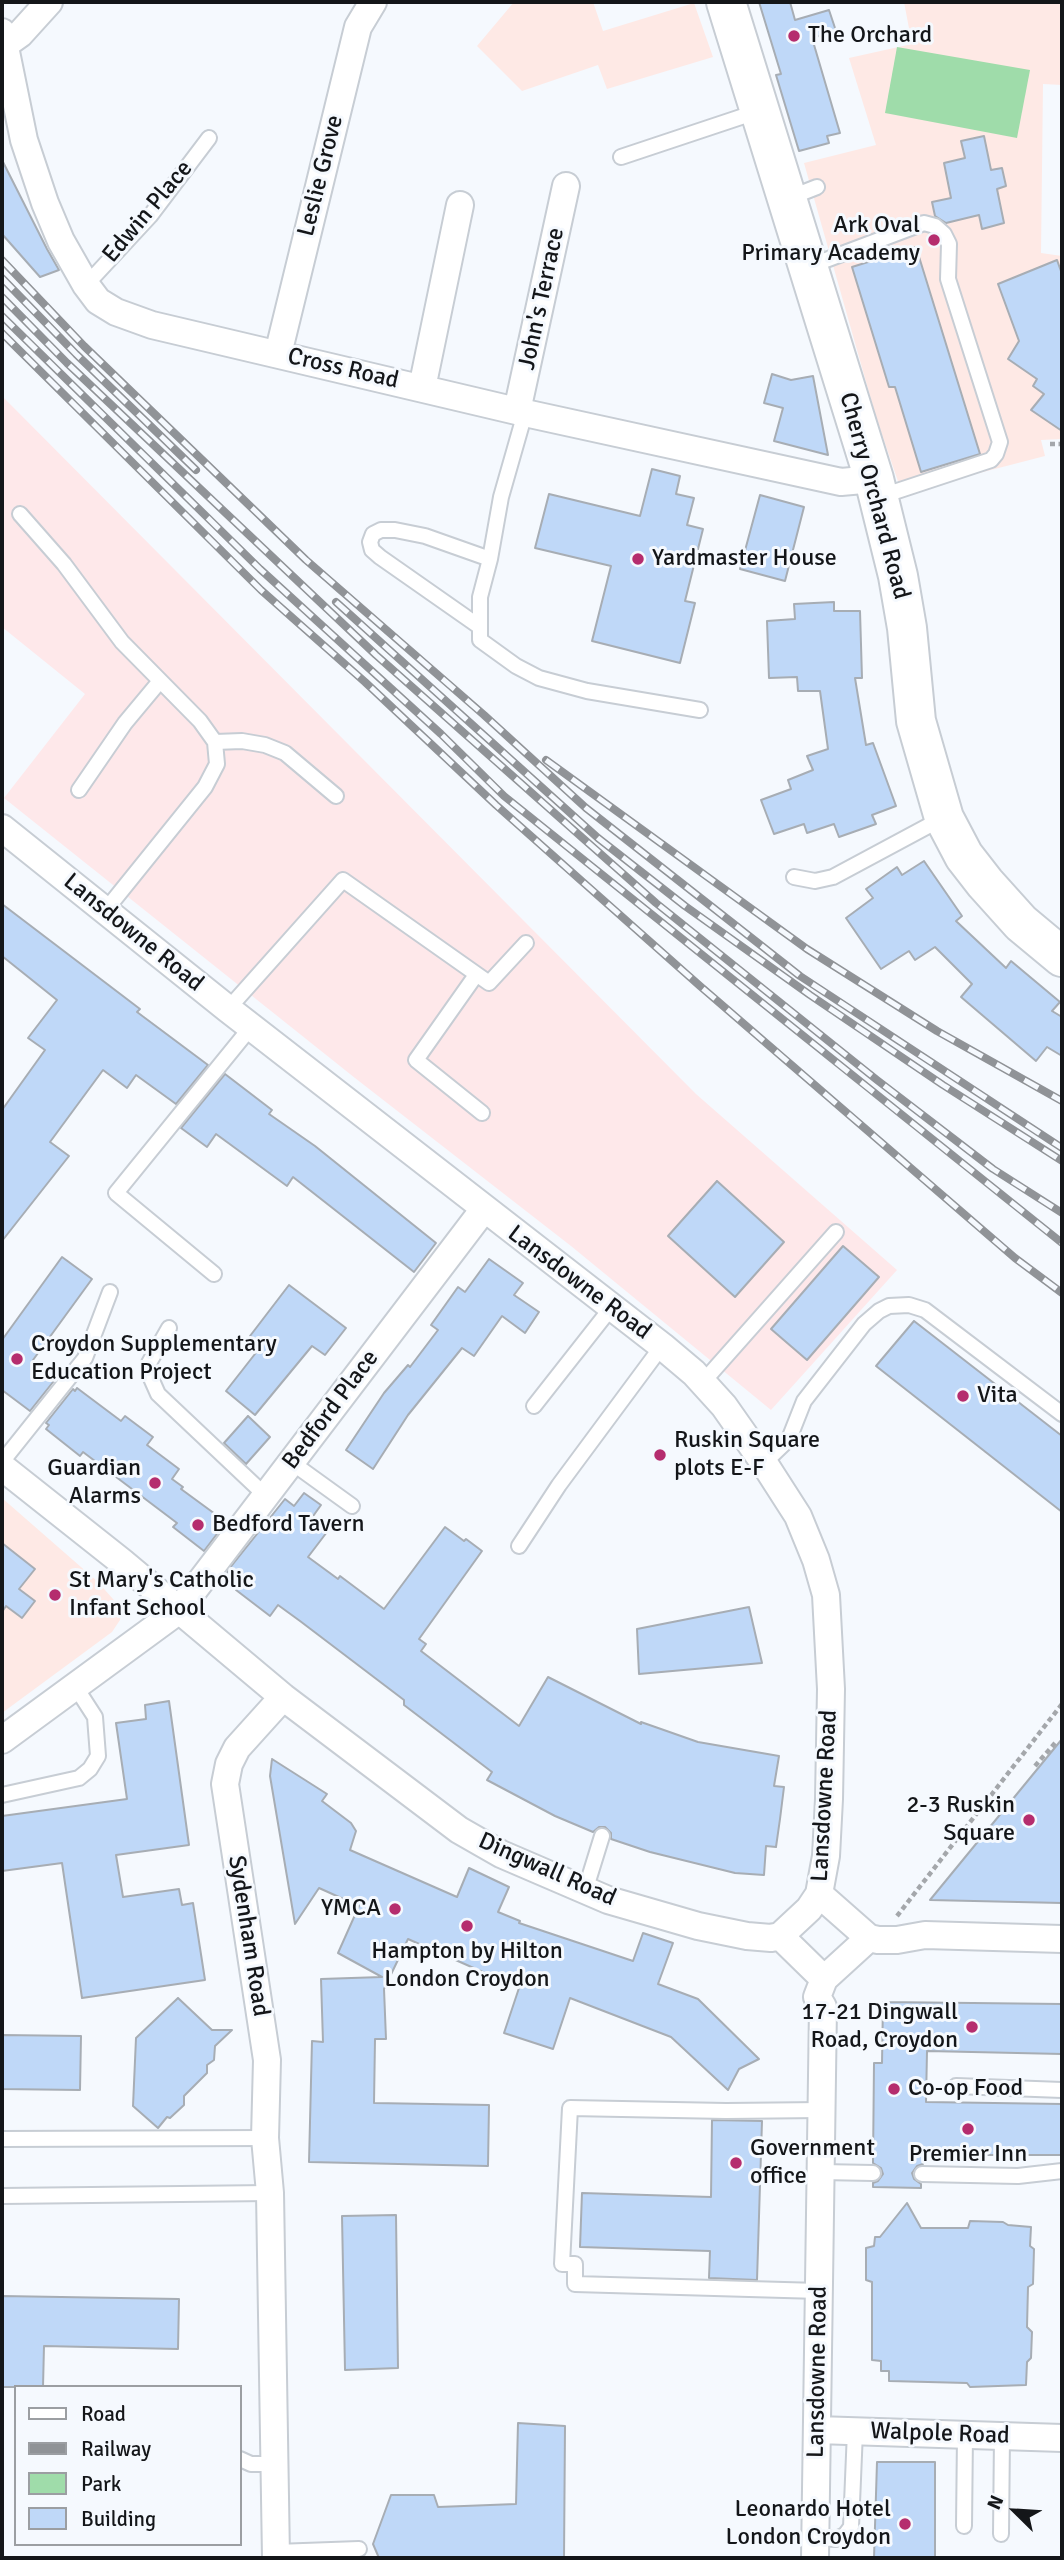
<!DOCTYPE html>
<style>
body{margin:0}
#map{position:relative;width:1064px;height:2560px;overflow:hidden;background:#f5f9fe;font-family:Signika,sans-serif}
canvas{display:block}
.frame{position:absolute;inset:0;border:4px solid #141619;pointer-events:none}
.legend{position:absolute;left:14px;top:2385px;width:228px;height:161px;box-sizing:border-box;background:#f5f9fe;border:2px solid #9b9ea2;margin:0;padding:9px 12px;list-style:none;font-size:21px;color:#141619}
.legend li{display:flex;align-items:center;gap:14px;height:35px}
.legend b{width:35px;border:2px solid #9b9ea2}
.north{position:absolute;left:980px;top:2476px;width:70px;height:70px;-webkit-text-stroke:5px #f5f9fe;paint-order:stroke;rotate:294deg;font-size:19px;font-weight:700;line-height:28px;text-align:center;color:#141619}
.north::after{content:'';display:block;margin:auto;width:24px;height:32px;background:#141619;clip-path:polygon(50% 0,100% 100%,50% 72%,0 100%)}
</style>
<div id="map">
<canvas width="1064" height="2560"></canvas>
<div class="frame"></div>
<ul class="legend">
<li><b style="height:9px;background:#fff"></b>Road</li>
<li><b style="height:9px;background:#909397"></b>Railway</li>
<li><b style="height:19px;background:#9fdcaa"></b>Park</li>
<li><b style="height:19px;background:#bfd8f8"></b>Building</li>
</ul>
<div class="north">N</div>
</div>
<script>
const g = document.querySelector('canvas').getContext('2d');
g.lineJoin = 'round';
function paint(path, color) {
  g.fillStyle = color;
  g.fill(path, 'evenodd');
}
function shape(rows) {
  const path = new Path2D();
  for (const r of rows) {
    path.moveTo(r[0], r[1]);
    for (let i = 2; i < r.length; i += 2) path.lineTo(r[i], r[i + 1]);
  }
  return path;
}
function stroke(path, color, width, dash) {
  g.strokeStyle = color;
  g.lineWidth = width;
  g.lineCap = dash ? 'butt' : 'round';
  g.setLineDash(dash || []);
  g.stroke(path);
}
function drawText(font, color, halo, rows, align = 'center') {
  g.font = font + ' Signika,sans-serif';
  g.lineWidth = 6;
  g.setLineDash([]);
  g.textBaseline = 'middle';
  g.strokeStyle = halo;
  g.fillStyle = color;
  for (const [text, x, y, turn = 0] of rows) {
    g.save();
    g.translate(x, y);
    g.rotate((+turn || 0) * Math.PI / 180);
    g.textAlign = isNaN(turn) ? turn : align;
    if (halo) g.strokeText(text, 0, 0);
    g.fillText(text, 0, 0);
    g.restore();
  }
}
paint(shape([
 [2,396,696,1094,897,1270,771,1410,571,1246,355,1078,4,798,85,694,2,627]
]), '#fee8ea');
paint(shape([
 [514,2,593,2,603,31,694,3,713,57,607,89,598,65,522,91,477,46],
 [904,2,1062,2,1062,85,1043,84,1041,253,1062,256,1062,439,1041,440,1045,456,902,493,876,417,804,163,876,145,849,58,912,44],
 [2,1498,97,1581,121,1608,120,1620,112,1632,2,1713]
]), '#fee9e5');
paint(shape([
 [897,47,1030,70,1017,138,885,113]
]), '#9fdcaa');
const building = shape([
 [759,2,790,2,795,20,829,10,836,31,812,38,840,133,827,136,829,143,799,151,776,75,781,74,759,2],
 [984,136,991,170,1002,168,1006,186,997,189,1004,223,982,229,979,215,946,223,935,216,932,202,951,198,944,163,965,158,961,141,984,136],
 [2,160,47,249,59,270,40,277,2,234,2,160],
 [916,247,980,454,921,472,895,387,889,387,852,267,916,247],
 [1057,260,1062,274,1062,431,1031,410,1044,394,1033,386,1037,379,1008,359,1019,341,998,284,1057,260],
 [772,374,791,380,813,376,828,455,774,441,783,408,764,403,772,374],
 [652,469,680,476,676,494,694,498,687,525,703,529,685,601,695,603,680,663,592,641,611,566,535,548,549,494,640,516,652,469],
 [760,495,804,507,785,581,740,569,760,495],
 [834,602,834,611,860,611,862,678,855,678,866,745,873,743,896,806,872,815,876,824,839,837,834,824,807,833,804,824,774,834,761,800,791,789,788,780,813,770,807,756,828,749,820,691,798,691,797,677,769,678,767,621,795,619,794,604,834,602],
 [924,861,962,916,956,921,1006,968,1011,961,1060,1002,1052,1011,1062,1017,1062,1056,1047,1047,1036,1061,961,997,972,984,935,947,915,960,909,951,881,969,846,918,873,898,866,889,897,867,902,875,924,861],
 [2,904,140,1009,137,1012,208,1065,176,1104,136,1075,127,1088,103,1070,50,1142,69,1156,2,1241,2,1110,45,1050,28,1038,57,1000,2,956,2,904],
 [225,1074,272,1110,269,1114,315,1146,436,1243,414,1272,293,1177,287,1186,216,1134,207,1147,181,1128,225,1074],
 [717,1181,784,1242,735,1297,668,1236,717,1181],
 [843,1246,879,1277,807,1360,771,1329,843,1246],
 [62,1257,92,1279,33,1360,57,1377,30,1411,2,1390,2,1340,62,1257],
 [489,1259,523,1283,514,1295,539,1312,525,1333,502,1316,474,1356,462,1348,408,1415,373,1469,346,1450,384,1393,408,1365,410,1367,438,1330,431,1325,458,1287,465,1292,489,1259],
 [289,1285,346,1328,325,1355,312,1346,255,1415,226,1391,262,1345,250,1336,289,1285],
 [914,1321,1062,1436,1062,1512,876,1366,914,1321],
 [77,1388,121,1421,125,1416,153,1437,147,1445,179,1469,172,1479,183,1487,181,1489,226,1522,204,1551,173,1527,177,1523,83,1452,80,1456,46,1429,49,1425,46,1423,73,1389,75,1391,77,1388],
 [248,1416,270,1437,246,1464,224,1443,248,1416],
 [304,1493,321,1505,311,1519,327,1532,308,1557,338,1579,340,1576,384,1609,445,1527,464,1541,466,1539,482,1551,419,1639,426,1644,421,1651,519,1726,548,1677,641,1724,641,1722,698,1742,779,1756,774,1786,784,1787,780,1819,776,1847,766,1846,764,1875,735,1873,650,1852,611,1839,611,1833,605,1827,599,1827,593,1832,555,1816,487,1780,492,1772,404,1705,404,1700,300,1621,278,1605,270,1616,236,1590,238,1587,225,1578,229,1569,285,1499,294,1506,304,1493],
 [2,1543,35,1569,19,1589,35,1601,22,1618,6,1606,2,1612,2,1543],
 [749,1607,762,1663,639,1674,637,1629,749,1607],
 [169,1701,189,1845,116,1855,123,1897,179,1889,182,1905,193,1903,205,1980,82,1998,62,1863,2,1871,2,1816,127,1799,116,1723,146,1719,145,1705,169,1701],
 [1062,1739,1062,1903,930,1900,1062,1739],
 [272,1759,327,1794,322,1801,351,1823,356,1831,350,1850,457,1897,469,1868,509,1887,498,1912,520,1921,519,1923,633,1961,643,1933,673,1943,658,1984,698,1999,759,2059,739,2069,728,2090,671,2037,570,1998,553,2049,504,2033,519,1988,408,1939,384,1989,386,2039,375,2039,374,2103,489,2105,488,2166,309,2162,312,2041,323,2042,321,1979,382,1977,338,1953,359,1906,319,1888,295,1924,270,1776,272,1759],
 [178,1998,212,2030,232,2030,215,2046,214,2060,207,2065,207,2073,184,2096,184,2105,170,2118,167,2117,158,2128,133,2106,136,2038,178,1998],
 [883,2002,1062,2004,1062,2054,927,2051,926,2102,1062,2104,1062,2155,923,2155,923,2164,917,2166,912,2173,914,2179,921,2184,921,2188,873,2187,873,2183,878,2181,883,2174,881,2168,873,2163,874,2063,882,2063,883,2002],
 [2,2035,81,2036,80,2090,2,2089,2,2035],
 [712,2120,762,2121,757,2280,709,2278,710,2251,580,2247,582,2193,711,2197,712,2120],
 [907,2203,921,2228,968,2228,970,2221,1003,2222,1008,2225,1031,2227,1030,2246,1034,2249,1033,2284,1028,2287,1027,2327,1032,2332,1031,2358,1027,2362,1026,2385,970,2387,967,2383,889,2381,889,2371,881,2371,881,2361,872,2360,872,2282,866,2280,866,2248,874,2246,875,2237,880,2237,907,2203],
 [396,2215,398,2368,345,2370,342,2216,396,2215],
 [2,2296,179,2299,178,2349,44,2346,43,2387,2,2387,2,2296],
 [518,2423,565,2426,564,2558,379,2558,373,2544,391,2495,434,2495,438,2507,516,2504,518,2423],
 [877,2462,935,2462,935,2558,874,2558,877,2462]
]);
paint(building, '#bfd8f8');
stroke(building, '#a7adb4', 2);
const lane = shape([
 [621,157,759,111],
 [789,198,817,187],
 [810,266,924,223,935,226,944,234,949,244,948,279,1000,442,996,454,991,460,879,497],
 [86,285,150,216,209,138],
 [525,413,501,497,490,559,480,597,480,640,516,666,539,678,587,691,700,710],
 [20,514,64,564,122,642,200,721,215,742,217,764,205,787,105,911],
 [480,627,380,557,372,550,370,542,373,534,381,530,395,530,425,536,490,559],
 [215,742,242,741,265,745,285,753,336,796],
 [79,790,125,723,160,681],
 [794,877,815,881,833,877,943,818],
 [476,975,416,1060,482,1113],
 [228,1009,343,880,489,983,526,943],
 [214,1274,116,1193,251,1027],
 [169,1328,149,1363,150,1376,158,1394,266,1496],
 [703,1382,836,1232],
 [534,1406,611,1308],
 [2,1462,85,1358,110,1292],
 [291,1462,352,1506],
 [764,1463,789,1439,804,1401,864,1324,879,1311,889,1306,909,1305,925,1310,1062,1414],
 [519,1546,559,1485,662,1346],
 [2,1795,79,1778,90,1769,98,1756,95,1717,75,1686],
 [585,1891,602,1836],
 [956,2086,1062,2090],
 [2,2139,265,2138],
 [821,2172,873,2173],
 [922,2174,1018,2176,1062,2171],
 [2,2196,270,2193],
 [819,2291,575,2284,575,2264,562,2264,570,2108,726,2111,822,2110],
 [240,2459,251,2464,275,2464],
 [964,2526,965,2435],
 [1001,2534,1002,2436],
 [815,2538,836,2539,845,2535,851,2527,855,2431],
 [276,2552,359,2549]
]);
const street = shape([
 [2,32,24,140,45,203,61,241,86,285,98,301,116,312,152,325,525,413,841,482,874,479],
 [6,44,20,34,49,2],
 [278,354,358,27,373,2],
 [422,388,460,205],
 [517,411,566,186],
 [2,828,228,1009,662,1346,694,1373,724,1406,764,1463,798,1516,816,1560,826,1595,831,1689,829,1799,826,1856,819,1894,809,1909,780,1936,771,1938,747,1936,698,1926,608,1900,501,1854,459,1830,283,1697,122,1562,2,1467],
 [2,1740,178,1611,484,1209],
 [819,1894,869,1938,878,1940,897,1940,925,1935,1062,1939],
 [780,1936,824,1979],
 [817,2430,1062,2438],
 [276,2558,270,2193,265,2138,267,2060,225,1784,229,1764,237,1748,283,1697],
 [815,2558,823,2007,817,1997,824,1979,869,1938]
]);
const secondary = shape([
 [726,2,874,479,898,576,907,628,916,721,944,818,964,856,985,883,1021,923,1062,957]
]);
stroke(lane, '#c7cdd4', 18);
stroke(street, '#c7cdd4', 30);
stroke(secondary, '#c7cdd4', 42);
stroke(shape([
 [1050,444,1062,444],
 [1035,1766,1056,1742],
 [897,1916,1062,1704]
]), '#a4a7ab', 4.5, [5, 3.5]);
stroke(lane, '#fff', 14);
stroke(street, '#fff', 26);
stroke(secondary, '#fff', 38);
const rail = shape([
 [2,260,84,346,306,560,484,715,586,808,800,976,1062,1148],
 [2,278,76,354,196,470],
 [2,297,67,363,376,655,656,903,877,1080,993,1169,1062,1213],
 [2,316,260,569,441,734,504,796,1062,1243],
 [2,333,261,590,365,682,496,805,700,986,1015,1258,1062,1293],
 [336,602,598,838,685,906,810,995,943,1085,1062,1161],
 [546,760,807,949,937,1031,1062,1101]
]);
stroke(rail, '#909397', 8);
stroke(rail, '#f5f9fe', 5, [16]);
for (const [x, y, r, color] of [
 [794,36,7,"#b52d6e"],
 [934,240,7,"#b52d6e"],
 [638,559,7,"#b52d6e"],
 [17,1359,7,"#b52d6e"],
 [963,1396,7,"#b52d6e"],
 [660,1455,7,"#b52d6e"],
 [155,1483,7,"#b52d6e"],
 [198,1525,7,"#b52d6e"],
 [55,1595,7,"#b52d6e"],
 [1029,1820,7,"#b52d6e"],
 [395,1909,7,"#b52d6e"],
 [467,1926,7,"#b52d6e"],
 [972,2027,7,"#b52d6e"],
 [894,2089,7,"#b52d6e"],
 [968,2129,7,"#b52d6e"],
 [736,2163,7,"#b52d6e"],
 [905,2524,7,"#b52d6e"]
]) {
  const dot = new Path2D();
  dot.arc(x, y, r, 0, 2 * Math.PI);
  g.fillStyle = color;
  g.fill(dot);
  stroke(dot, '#f5f9fe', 2.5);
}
drawText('24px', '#141619', '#f5f9fe', [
 ["The Orchard",808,36],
 ["Ark Oval",920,226,"right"],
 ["Primary Academy",920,254,"right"],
 ["Yardmaster House",652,559],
 ["Croydon Supplementary",31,1345],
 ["Education Project",31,1373],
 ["Vita",977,1396],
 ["Ruskin Square",674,1441],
 ["plots E-F",674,1469],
 ["Guardian",141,1469,"right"],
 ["Alarms",141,1497,"right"],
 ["Bedford Tavern",212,1525],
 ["St Mary's Catholic",69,1581],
 ["Infant School",69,1609],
 ["2-3 Ruskin",1015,1806,"right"],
 ["Square",1015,1834,"right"],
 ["YMCA",381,1909,"right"],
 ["Hampton by Hilton",467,1952,"center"],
 ["London Croydon",467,1980,"center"],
 ["17-21 Dingwall",958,2013,"right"],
 ["Road, Croydon",958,2041,"right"],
 ["Co-op Food",908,2089],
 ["Government",750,2149],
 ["office",750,2177],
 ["Premier Inn",968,2155,"center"],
 ["Leonardo Hotel",891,2510,"right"],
 ["London Croydon",891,2538,"right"]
], 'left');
drawText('24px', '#141619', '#f5f9fe', [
 ["Leslie Grove",321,176,-76],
 ["Edwin Place",148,212,-50],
 ["John's Terrace",542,299,-78],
 ["Cross Road",343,369,13],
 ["Cherry Orchard Road",874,496,75],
 ["Lansdowne Road",133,933,39],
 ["Lansdowne Road",579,1283,37],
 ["Bedford Place",331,1410,-53],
 ["Lansdowne Road",825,1796,-87],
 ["Dingwall Road",547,1870,24],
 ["Sydenham Road",248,1936,81],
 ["Lansdowne Road",818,2372,-89],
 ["Walpole Road",940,2434,2]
]);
</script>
